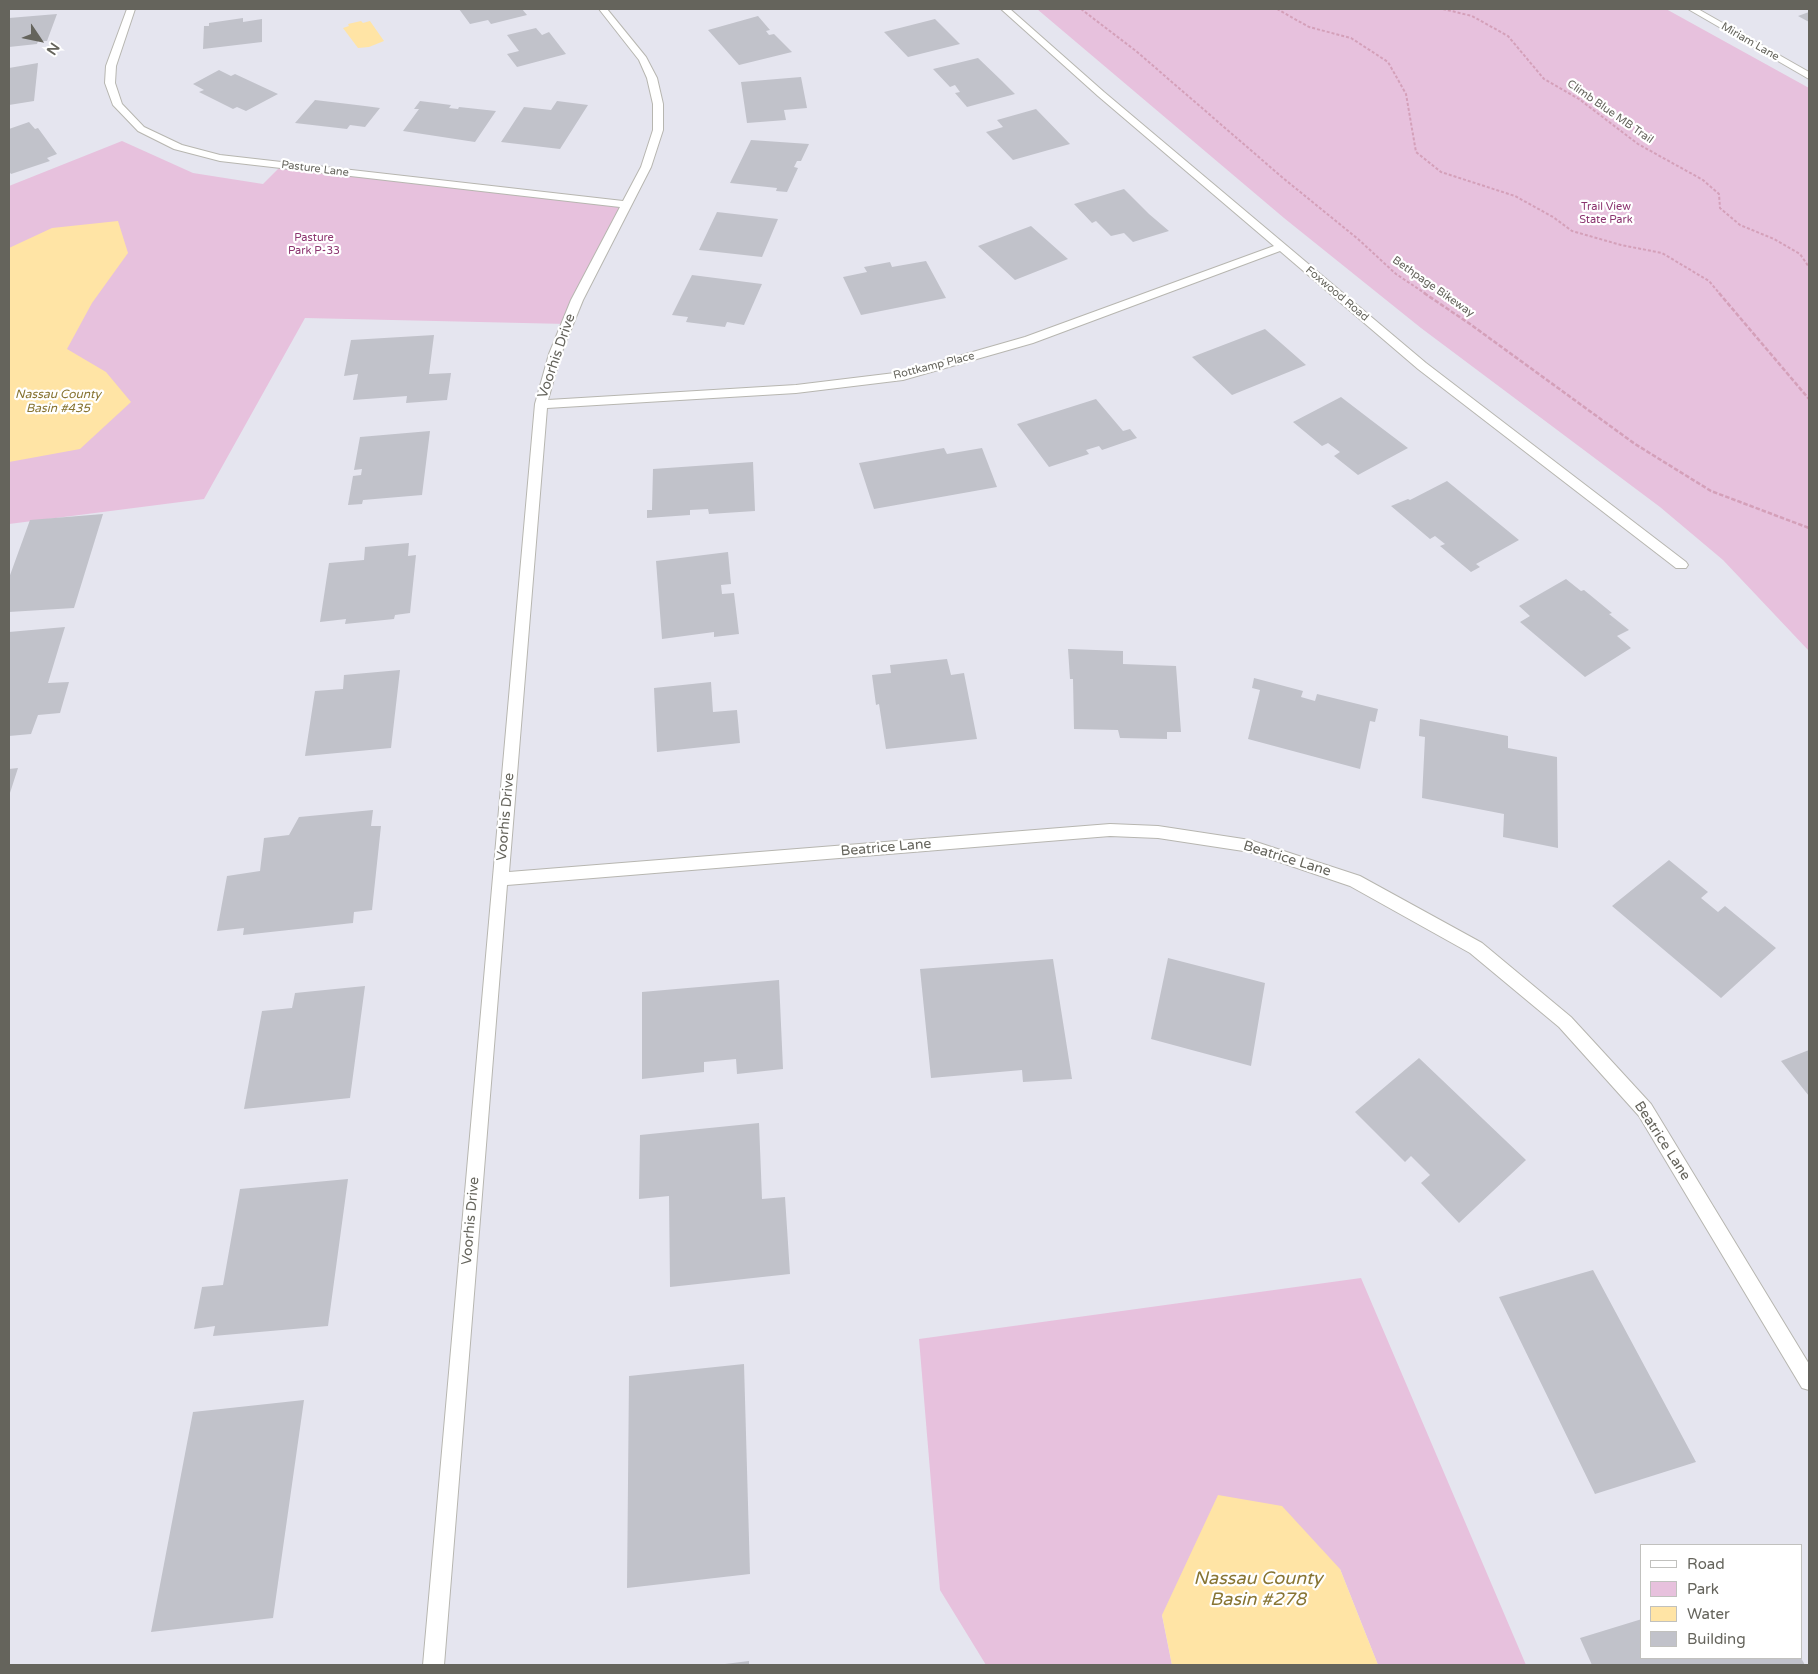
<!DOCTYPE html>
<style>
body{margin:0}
#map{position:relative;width:1818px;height:1674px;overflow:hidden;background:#e5e5ef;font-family:"Varela Round",sans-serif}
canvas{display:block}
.frame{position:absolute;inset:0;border:10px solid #65645c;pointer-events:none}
.legend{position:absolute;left:1640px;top:1544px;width:162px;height:115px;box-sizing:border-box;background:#fff;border:1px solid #c1c1be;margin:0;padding:6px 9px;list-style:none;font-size:15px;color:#65645c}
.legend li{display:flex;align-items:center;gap:10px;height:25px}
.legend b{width:25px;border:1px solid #c1c1be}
.north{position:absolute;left:15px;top:15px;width:50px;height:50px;-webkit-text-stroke:4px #fff;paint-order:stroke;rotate:124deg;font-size:14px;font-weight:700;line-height:20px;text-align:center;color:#65645c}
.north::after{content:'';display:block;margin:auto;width:18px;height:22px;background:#65645c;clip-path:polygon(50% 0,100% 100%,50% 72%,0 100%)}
</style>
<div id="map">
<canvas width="1818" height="1674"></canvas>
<div class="frame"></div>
<ul class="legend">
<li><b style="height:6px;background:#fff"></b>Road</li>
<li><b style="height:14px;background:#e7c1dd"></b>Park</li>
<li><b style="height:14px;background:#ffe4a5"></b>Water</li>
<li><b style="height:14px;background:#c1c2ca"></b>Building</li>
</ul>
<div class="north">N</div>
</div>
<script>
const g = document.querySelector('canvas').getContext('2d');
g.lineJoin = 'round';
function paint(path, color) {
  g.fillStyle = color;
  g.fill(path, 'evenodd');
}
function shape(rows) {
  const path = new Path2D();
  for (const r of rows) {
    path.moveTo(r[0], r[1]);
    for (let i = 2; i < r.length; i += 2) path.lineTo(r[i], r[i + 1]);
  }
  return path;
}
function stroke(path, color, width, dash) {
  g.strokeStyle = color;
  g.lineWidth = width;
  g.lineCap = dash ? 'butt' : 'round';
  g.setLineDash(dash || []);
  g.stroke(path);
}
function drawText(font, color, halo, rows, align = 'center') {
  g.font = font + ' "Varela Round",sans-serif';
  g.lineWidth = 4.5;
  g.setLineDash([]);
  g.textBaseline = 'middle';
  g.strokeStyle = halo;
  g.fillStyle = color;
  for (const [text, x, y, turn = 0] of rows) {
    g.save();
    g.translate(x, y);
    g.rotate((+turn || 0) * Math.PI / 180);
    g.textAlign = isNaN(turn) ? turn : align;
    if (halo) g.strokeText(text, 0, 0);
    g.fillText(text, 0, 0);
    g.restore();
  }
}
paint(shape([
 [1037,9,1666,9,1809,88,1809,651,1723,560,1660,507,1421,328,1284,218],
 [122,141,193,173,263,184,281,166,627,205,567,324,305,318,204,499,9,524,9,186],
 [1361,1278,1526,1665,1378,1665,1340,1569,1162,1615,1172,1665,986,1665,940,1590,919,1339]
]), '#e7c1dd');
paint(shape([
 [361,21,363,23,370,21,384,41,369,47,358,48,343,28,349,26,348,24],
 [118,221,128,253,92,303,67,349,106,372,131,402,80,449,9,462,9,248,52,228],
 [1218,1495,1282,1506,1340,1569,1378,1665,1172,1665,1162,1615]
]), '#ffe4a5');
paint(shape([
 [459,9,522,9,527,15,491,24,488,20,470,24],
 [1809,12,1809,22,1798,16],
 [57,14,47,41,38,41,37,44,9,47,9,18],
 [758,16,770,30,766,31,769,35,774,34,792,52,739,65,708,30],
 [243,18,243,22,262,19,262,42,203,49,204,26,209,26,209,23],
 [935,19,960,44,908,57,884,32],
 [536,28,542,35,549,32,566,54,517,67,507,54,519,51,507,35],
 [978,58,1002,81,1015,94,967,107,955,93,960,92,955,85,950,87,933,69],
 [38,63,34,101,9,105,9,68],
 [219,70,231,76,235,74,278,94,246,111,237,107,233,109,199,92,204,90,193,84],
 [801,77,807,108,784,110,786,120,747,123,741,82],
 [315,100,365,106,380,108,365,127,350,125,347,129,295,123],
 [420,101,451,105,449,108,458,109,459,107,496,111,475,142,403,131,419,109,414,109],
 [557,101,588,105,560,149,501,142,524,107,551,110],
 [1036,109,1070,144,1013,160,986,132,1003,127,997,120],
 [29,122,35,129,38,128,57,154,47,158,50,161,11,174,9,171,9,129],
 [751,140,809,144,801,161,797,161,794,167,798,168,787,192,776,191,777,188,730,183],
 [1124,189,1149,214,1169,231,1133,242,1124,233,1111,236,1096,221,1092,223,1074,204],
 [717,212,778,219,762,257,699,250],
 [1031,226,1068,259,1015,280,978,246],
 [926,261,946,298,861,315,843,277,867,272,864,267,890,262,892,267],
 [692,275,762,284,744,325,727,322,725,327,686,322,688,317,672,315],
 [1265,329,1306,365,1232,395,1192,357],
 [434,335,429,374,451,373,447,400,406,403,407,396,353,400,358,374,344,376,351,340],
 [1341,397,1371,420,1408,448,1358,475,1334,456,1340,452,1328,443,1322,446,1293,422],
 [1096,399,1123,431,1130,429,1137,438,1102,450,1099,446,1086,450,1089,454,1049,467,1017,424],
 [430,431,422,495,363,500,362,504,348,505,353,476,361,475,362,469,354,470,360,437],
 [944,448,947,454,982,448,997,487,874,509,859,463],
 [753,462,755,511,709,514,708,509,690,510,690,515,647,518,647,510,652,510,653,469],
 [1447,481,1519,540,1476,564,1480,567,1471,572,1440,546,1445,544,1435,536,1430,539,1391,506,1408,499,1410,500],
 [103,514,74,608,9,612,9,578,30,520],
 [409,543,408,556,416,555,410,613,395,615,394,619,345,624,346,619,320,622,329,563,364,560,365,547],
 [728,552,731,584,721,585,722,594,734,593,739,634,714,637,714,632,662,639,656,561],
 [1566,579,1581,591,1584,590,1612,613,1609,614,1629,630,1617,636,1631,648,1585,677,1520,622,1530,616,1519,606],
 [65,627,48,683,69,682,60,713,38,715,31,734,9,736,9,632],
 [1068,649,1123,651,1123,664,1176,666,1181,732,1167,732,1167,739,1120,738,1118,730,1074,729,1073,679,1070,679],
 [947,659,951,675,964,673,977,739,886,749,879,704,876,705,872,675,891,673,890,665],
 [400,670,391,748,305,756,315,691,343,689,344,675],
 [1254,678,1303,691,1301,697,1315,701,1317,694,1378,709,1375,722,1370,721,1360,769,1248,739,1260,690,1252,688],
 [711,682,713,712,737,710,740,743,657,752,654,688],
 [1420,719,1508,736,1508,748,1557,757,1558,848,1503,837,1504,814,1422,798,1425,737,1419,736],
 [18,768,9,796,9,769],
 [373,810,371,826,381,826,372,910,354,912,353,923,243,935,244,928,217,931,227,876,260,871,264,838,289,835,299,817],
 [1669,860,1708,892,1701,898,1718,912,1725,906,1776,948,1721,998,1612,906],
 [1168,958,1265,983,1251,1066,1151,1039],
 [1053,959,1072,1079,1023,1082,1022,1070,931,1078,920,969],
 [779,980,783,1069,737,1074,736,1059,704,1062,704,1072,642,1079,642,992],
 [365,986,350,1098,244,1109,262,1011,292,1008,295,993],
 [1809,1050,1809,1096,1781,1061],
 [1419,1058,1526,1160,1459,1223,1421,1183,1430,1175,1411,1156,1405,1162,1355,1112],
 [759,1123,762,1199,785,1197,790,1274,670,1287,669,1196,639,1199,640,1135],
 [348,1179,328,1326,213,1336,215,1326,194,1329,202,1287,223,1285,240,1189],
 [1593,1270,1696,1462,1595,1494,1499,1297],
 [744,1364,750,1574,627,1588,629,1376],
 [304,1400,273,1618,151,1632,193,1412],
 [1642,1619,1642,1658,1801,1658,1805,1665,1592,1665,1580,1638],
 [749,1661,749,1665,726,1665,725,1664]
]), '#c1c2ca');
const street = shape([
 [127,9,135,9,116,66,115,83,122,104,144,127,182,145,220,155,623,201,641,167,653,130,653,104,647,78,639,60,599,9,607,9,646,57,657,78,663,104,663,130,651,167,583,300,561,354,548,400,796,385,903,372,1025,337,1274,246,1098,96,1001,9,1010,9,1104,92,1426,363,1686,562,1688,565,1686,568,1676,568,1418,369,1280,251,1033,343,903,380,796,393,547,408,509,872,1110,824,1158,826,1250,840,1360,876,1482,943,1571,1017,1651,1104,1809,1364,1809,1390,1802,1388,1639,1116,1559,1027,1470,953,1350,886,1250,852,1158,838,1110,836,507,885,444,1665,423,1665,535,404,549,354,571,300,620,207,220,161,174,149,138,131,113,105,105,83,106,66,127,9],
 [1688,9,1698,9,1809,72,1809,79,1688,9]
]);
stroke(street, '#b7b6b0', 2);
stroke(shape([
 [1081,9,1136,51,1283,178,1358,239,1396,274,1426,294],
 [1277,9,1309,27,1351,38,1388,62,1406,94,1416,152,1441,172,1515,196,1553,217,1572,231,1621,245,1662,253,1709,281,1720,294],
 [1443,9,1472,16,1508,36,1544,79,1579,99,1638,144,1703,180,1719,194,1720,208,1740,225,1774,239,1800,254,1809,267]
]), '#d4a0b9', 2, [3, 2]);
stroke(shape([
 [1424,293,1470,324,1635,444,1711,491,1809,528],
 [1719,293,1809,399]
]), '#d4a0b9', 2.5, [4.5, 2]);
paint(street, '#fff');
drawText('11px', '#65645c', '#fff', [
 ["Miriam Lane",1750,42,30],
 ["Climb Blue MB Trail",1610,112,35],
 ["Pasture Lane",315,169,7],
 ["Bethpage Bikeway",1433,287,35],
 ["Foxwood Road",1337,294,40],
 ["Rottkamp Place",934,366,-14]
]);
drawText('11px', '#8c3570', '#fff', [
 ["Trail View",1606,207],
 ["State Park",1606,220],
 ["Pasture",314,238],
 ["Park P-33",314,251]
]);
drawText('italic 12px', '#877432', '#fff', [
 ["Nassau County",58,395],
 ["Basin #435",58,409]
]);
drawText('14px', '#65645c', '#fff', [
 ["Voorhis Drive",557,356,-71],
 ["Voorhis Drive",506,817,-85],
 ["Beatrice Lane",886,848,-5],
 ["Beatrice Lane",1287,859,17],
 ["Beatrice Lane",1662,1141,57],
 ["Voorhis Drive",471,1221,-85]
]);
drawText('italic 18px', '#877432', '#fff', [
 ["Nassau County",1258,1579],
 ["Basin #278",1258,1600]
]);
</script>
